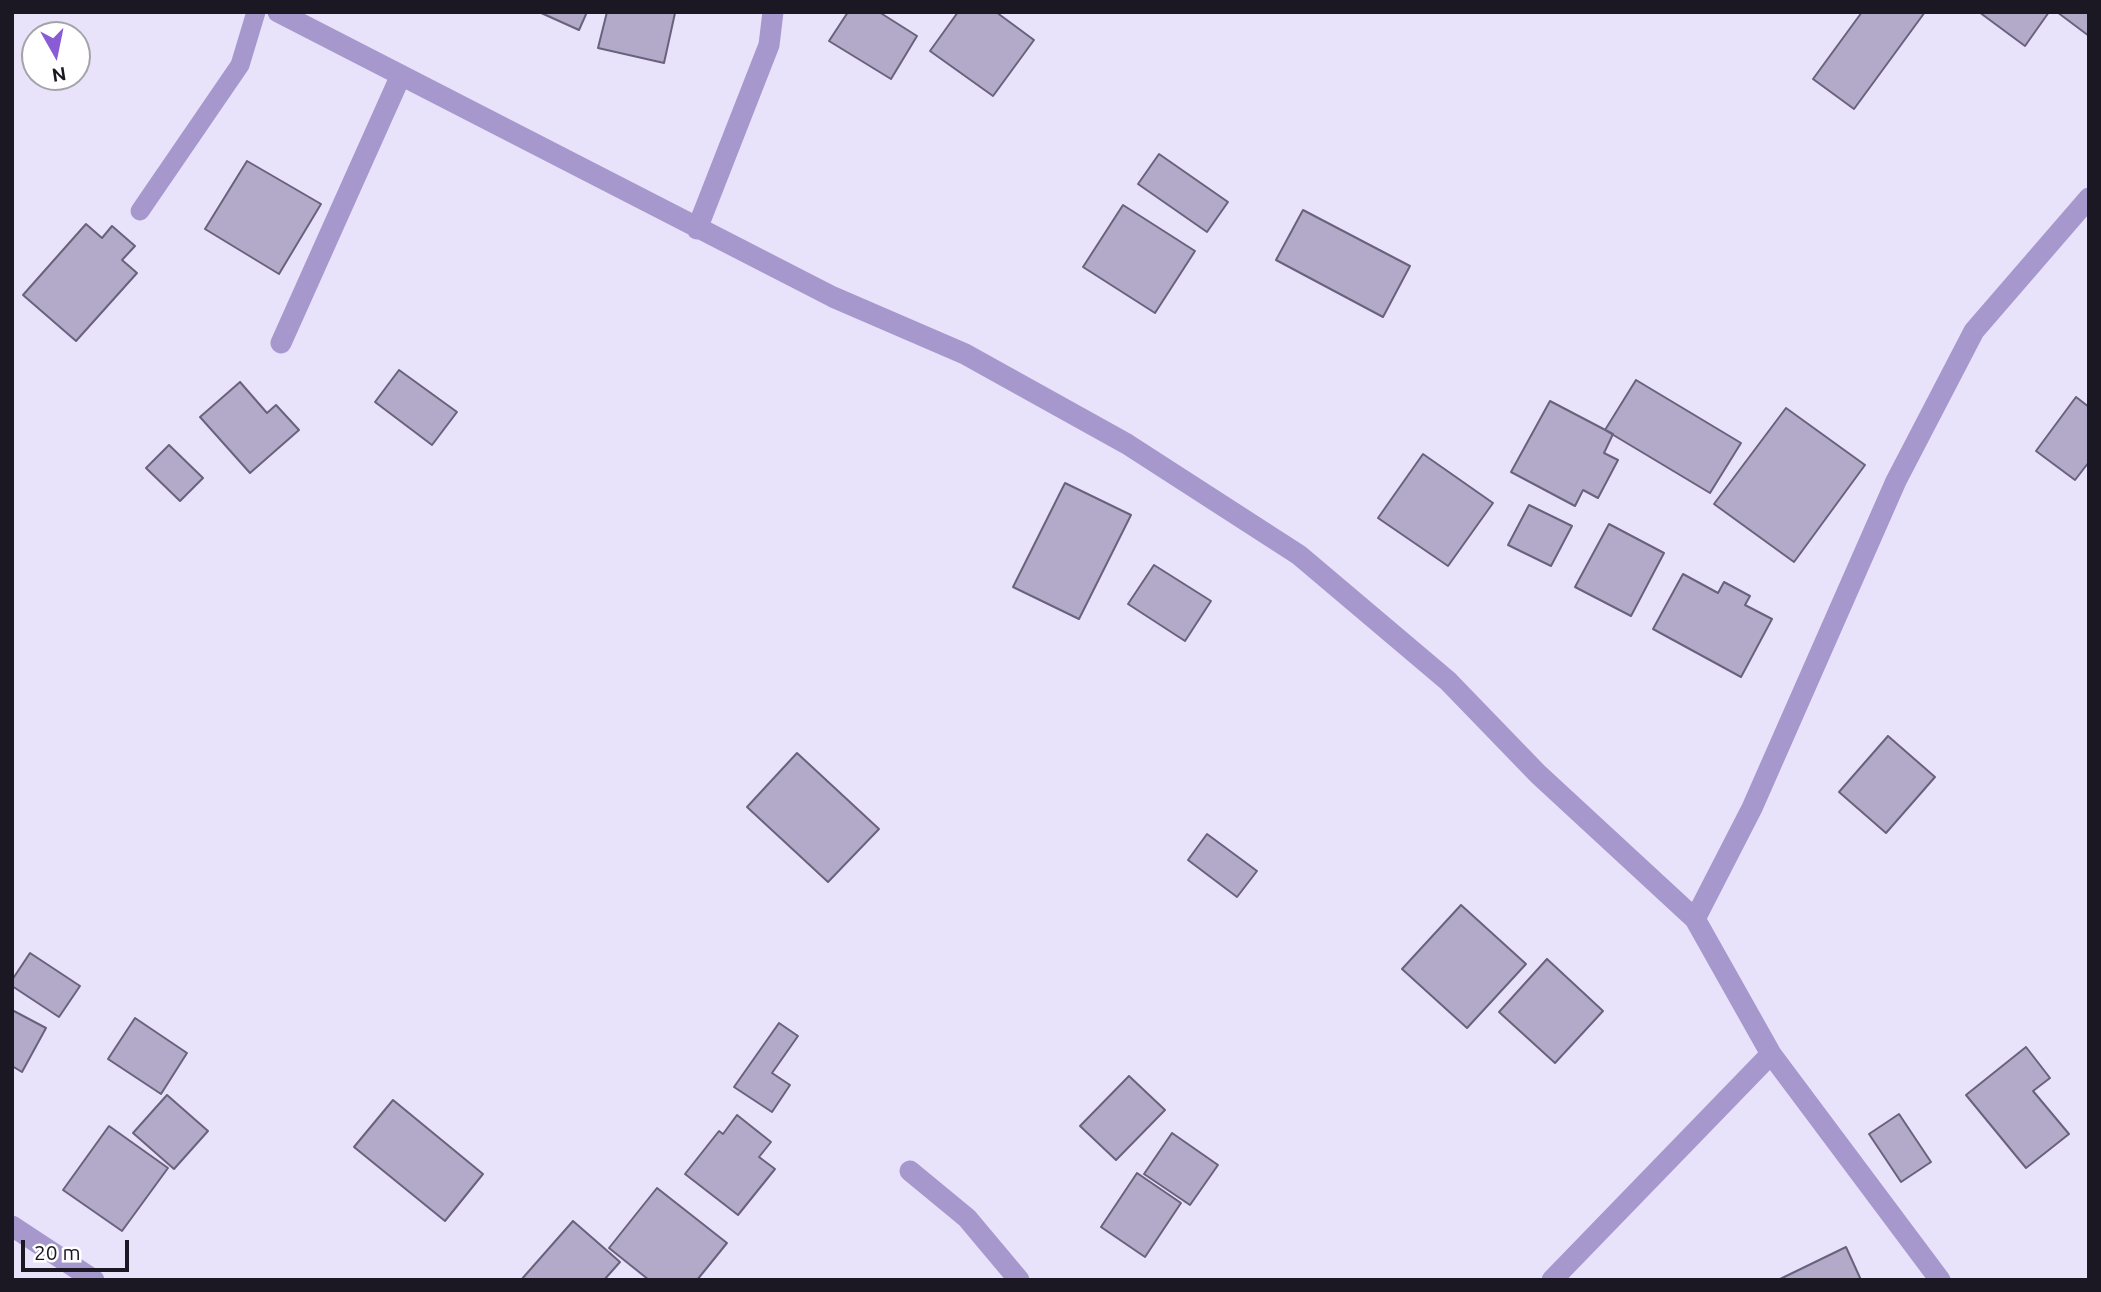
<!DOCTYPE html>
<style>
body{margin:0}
#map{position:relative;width:2101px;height:1292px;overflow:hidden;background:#e8e2fb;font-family:Ubuntu,sans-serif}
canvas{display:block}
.frame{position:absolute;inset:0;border:14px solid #1b1823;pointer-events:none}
.north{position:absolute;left:21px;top:21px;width:70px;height:70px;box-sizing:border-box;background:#fff;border:2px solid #a4a3a7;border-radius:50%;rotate:171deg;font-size:19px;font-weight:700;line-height:28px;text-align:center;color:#1b1823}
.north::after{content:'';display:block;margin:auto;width:24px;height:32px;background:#895cd6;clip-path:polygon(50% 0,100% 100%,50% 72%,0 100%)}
.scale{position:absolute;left:21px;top:1240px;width:108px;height:32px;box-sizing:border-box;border:4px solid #1b1823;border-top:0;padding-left:9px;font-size:21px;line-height:24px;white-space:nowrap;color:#1b1823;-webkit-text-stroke:5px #fff;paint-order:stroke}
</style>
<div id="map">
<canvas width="2101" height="1292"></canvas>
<div class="frame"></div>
<div class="north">N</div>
<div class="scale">20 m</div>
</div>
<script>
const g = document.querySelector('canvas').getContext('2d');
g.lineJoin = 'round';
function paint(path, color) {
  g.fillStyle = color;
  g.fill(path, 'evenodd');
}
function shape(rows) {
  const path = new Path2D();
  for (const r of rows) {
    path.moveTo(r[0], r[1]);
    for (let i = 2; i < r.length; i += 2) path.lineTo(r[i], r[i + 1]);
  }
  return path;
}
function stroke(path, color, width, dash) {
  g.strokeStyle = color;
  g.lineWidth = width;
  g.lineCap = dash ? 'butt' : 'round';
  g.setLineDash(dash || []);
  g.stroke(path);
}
const building = shape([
 [539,12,587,12,579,30,539,12],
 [607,12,675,13,664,63,598,48,607,12],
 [848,12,879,12,917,36,891,79,829,41,848,12],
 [958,12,996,12,1034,40,993,96,930,51,958,12],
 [1862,12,1925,12,1854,109,1813,79,1862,12],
 [1979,12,2049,12,2025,46,1979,12],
 [2057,12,2089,12,2089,36,2057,12],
 [1159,154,1228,202,1207,232,1138,184,1159,154],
 [247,161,321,204,279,274,205,229,247,161],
 [1123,205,1195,251,1155,313,1083,267,1123,205],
 [1303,210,1410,266,1383,317,1276,260,1303,210],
 [86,224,102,238,112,226,135,246,122,260,137,273,76,341,23,295,86,224],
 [399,370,457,412,432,445,375,402,399,370],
 [1636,380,1741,443,1710,493,1605,430,1636,380],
 [240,382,267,413,276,405,299,430,250,473,200,417,240,382],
 [2076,397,2089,407,2089,462,2075,480,2036,451,2076,397],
 [1550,401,1613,434,1604,453,1618,460,1598,498,1583,490,1575,506,1511,472,1550,401],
 [1786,408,1865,465,1794,562,1714,504,1786,408],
 [169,445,203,478,180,501,146,468,169,445],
 [1423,454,1493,503,1448,566,1378,518,1423,454],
 [1065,483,1131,515,1079,619,1013,587,1065,483],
 [1529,505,1572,526,1551,566,1508,545,1529,505],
 [1609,524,1664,553,1631,616,1575,587,1609,524],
 [1154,565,1211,601,1185,641,1128,604,1154,565],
 [1683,574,1718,593,1724,582,1750,596,1745,605,1772,619,1741,677,1653,629,1683,574],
 [1888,736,1935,777,1886,833,1839,792,1888,736],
 [797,753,879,829,828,882,747,807,797,753],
 [1207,834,1257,871,1237,897,1188,860,1207,834],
 [1461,905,1526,964,1467,1028,1402,969,1461,905],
 [30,953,80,986,59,1017,12,986,12,980,30,953],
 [1547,959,1603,1011,1555,1063,1499,1012,1547,959],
 [12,1010,46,1028,22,1072,12,1066,12,1010],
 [135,1018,187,1053,161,1094,108,1059,135,1018],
 [779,1023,798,1036,772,1073,790,1085,772,1112,734,1087,779,1023],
 [2026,1047,2050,1078,2033,1091,2069,1134,2026,1168,1966,1095,2026,1047],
 [1129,1076,1165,1110,1116,1160,1080,1126,1129,1076],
 [167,1095,208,1131,174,1169,133,1133,167,1095],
 [393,1100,483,1174,445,1221,354,1147,393,1100],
 [1899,1114,1931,1162,1901,1182,1869,1134,1899,1114],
 [737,1115,771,1142,759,1157,775,1169,738,1215,685,1174,719,1131,723,1134,737,1115],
 [109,1126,168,1168,122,1231,63,1190,109,1126],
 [1172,1133,1218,1165,1190,1205,1144,1174,1172,1133],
 [1137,1173,1181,1203,1145,1257,1101,1227,1137,1173],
 [657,1188,727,1243,697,1280,649,1280,609,1248,657,1188],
 [573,1221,620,1262,604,1280,521,1280,573,1221],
 [1846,1247,1861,1280,1778,1280,1846,1247]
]);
paint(building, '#b2aac8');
stroke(building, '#6a627d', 2);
stroke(shape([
 [140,211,240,65,256,12]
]), '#a697cc', 19);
stroke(shape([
 [278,12,833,297,965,354,1127,444,1299,555,1448,681,1538,774,1695,919,1771,1054,1940,1280],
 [697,229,769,45,773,12],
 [281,343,401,75],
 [1695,919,1752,808,1896,481,1974,331,2089,198],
 [910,1171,967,1218,1019,1280],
 [12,1226,94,1280],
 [1552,1280,1771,1054]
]), '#a697cc', 21);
</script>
